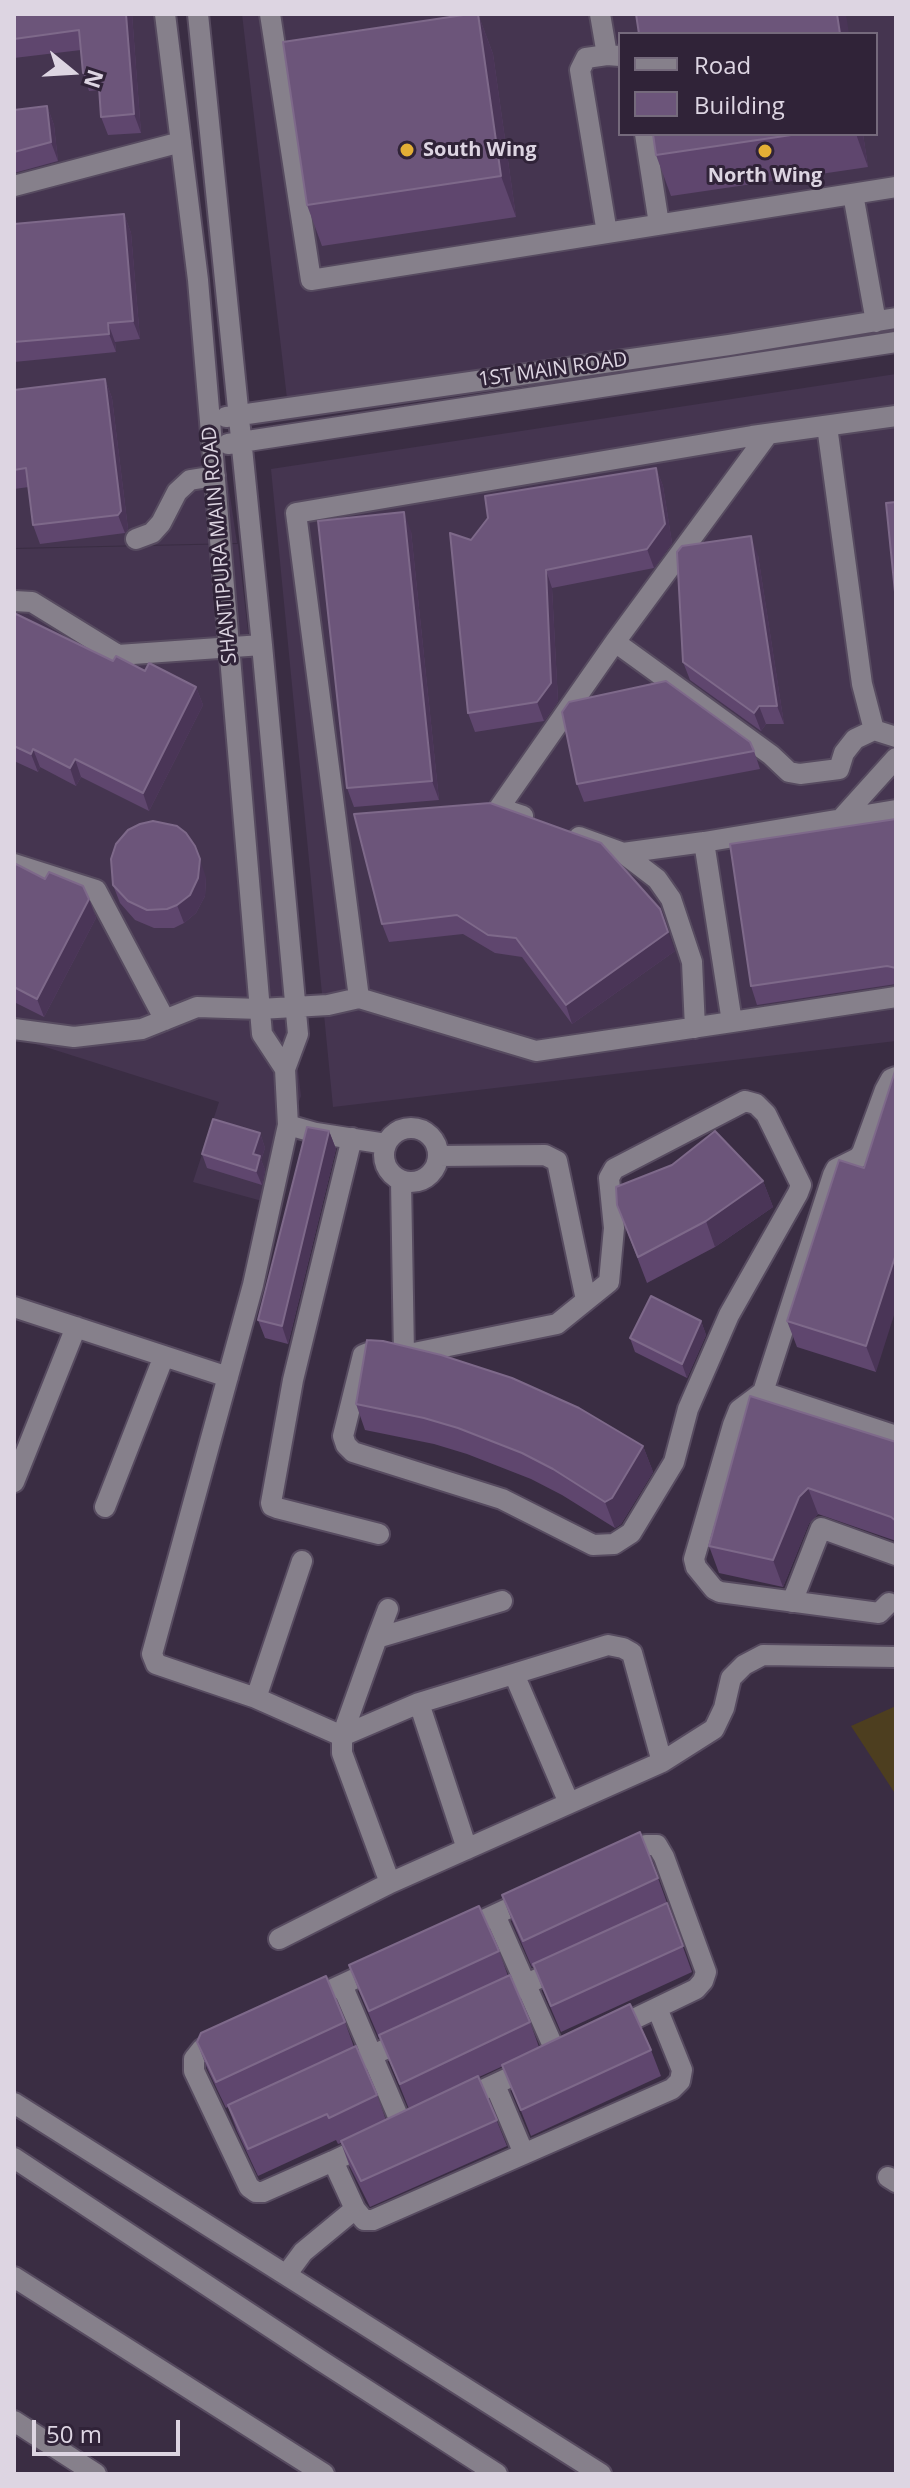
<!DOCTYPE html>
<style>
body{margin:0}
#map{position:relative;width:910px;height:2488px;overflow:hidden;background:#3a2d43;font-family:"Open Sans",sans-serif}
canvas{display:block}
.frame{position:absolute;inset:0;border:16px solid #ddd5e2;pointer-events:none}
.legend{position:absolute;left:618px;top:32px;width:260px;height:104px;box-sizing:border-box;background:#302338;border:2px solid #756a7c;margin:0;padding:10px 14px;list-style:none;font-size:24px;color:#ddd5e2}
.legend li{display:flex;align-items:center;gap:16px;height:40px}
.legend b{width:40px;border:2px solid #756a7c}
.north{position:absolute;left:32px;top:32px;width:80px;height:80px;-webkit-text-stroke:6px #302338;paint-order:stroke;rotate:108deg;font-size:22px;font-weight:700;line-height:32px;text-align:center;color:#ddd5e2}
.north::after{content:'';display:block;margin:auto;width:28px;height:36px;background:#ddd5e2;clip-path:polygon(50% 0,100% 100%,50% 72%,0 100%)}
.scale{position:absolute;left:32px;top:2420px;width:148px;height:36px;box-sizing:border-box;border:4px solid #ddd5e2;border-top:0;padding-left:10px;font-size:24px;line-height:28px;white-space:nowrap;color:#ddd5e2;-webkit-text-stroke:6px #302338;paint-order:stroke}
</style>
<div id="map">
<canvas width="910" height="2488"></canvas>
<div class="frame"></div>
<ul class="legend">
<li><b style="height:10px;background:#86808b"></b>Road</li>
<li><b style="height:22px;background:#6c557a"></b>Building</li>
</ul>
<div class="north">N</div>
<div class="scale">50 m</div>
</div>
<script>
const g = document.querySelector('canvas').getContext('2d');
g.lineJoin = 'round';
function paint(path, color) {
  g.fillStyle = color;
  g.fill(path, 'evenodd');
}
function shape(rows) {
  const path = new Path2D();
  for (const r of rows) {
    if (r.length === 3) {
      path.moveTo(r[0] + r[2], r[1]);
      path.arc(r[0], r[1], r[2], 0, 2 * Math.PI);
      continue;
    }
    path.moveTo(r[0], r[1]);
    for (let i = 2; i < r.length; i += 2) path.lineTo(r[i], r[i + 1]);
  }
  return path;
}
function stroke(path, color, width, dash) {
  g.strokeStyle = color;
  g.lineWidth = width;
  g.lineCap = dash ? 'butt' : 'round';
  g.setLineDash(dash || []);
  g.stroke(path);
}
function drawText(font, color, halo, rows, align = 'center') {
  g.font = font + ' "Open Sans",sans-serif';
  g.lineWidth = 6;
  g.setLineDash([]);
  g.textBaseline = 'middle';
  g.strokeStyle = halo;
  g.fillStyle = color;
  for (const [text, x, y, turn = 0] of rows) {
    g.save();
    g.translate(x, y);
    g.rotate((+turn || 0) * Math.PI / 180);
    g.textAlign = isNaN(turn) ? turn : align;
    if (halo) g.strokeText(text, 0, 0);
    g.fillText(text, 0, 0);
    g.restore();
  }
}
paint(shape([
 [14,14,158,14,237,543,14,548],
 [242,14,896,14,896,311,288,407],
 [620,34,876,34,876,134,620,134],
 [896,374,896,1041,333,1107,271,469],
 [238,544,301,1096,262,1201,193,1182,219,1102,14,1037,14,549]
]), '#453550');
paint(shape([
 [896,1706,896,1795,851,1726]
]), '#4d3e1f');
const minor = shape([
 [165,14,198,280,262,1034,285,1069],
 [198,14,262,645,298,1034,285,1069,288,1125,253,1285,152,1654,156,1664,256,1698,342,1736,419,1703,608,1645,623,1648,632,1653,662,1762,390,1883,342,1753,342,1736,377,1638,502,1601],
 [270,14,311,280,896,187],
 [600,14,607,55],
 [645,134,659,224],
 [14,186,181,142],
 [853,194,876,322],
 [607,233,580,70,586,58,607,55,620,56],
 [226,417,729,345,896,318],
 [768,434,615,642,771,755,789,772,800,774,839,769,844,753,855,739,874,730,862,684,827,426],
 [228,444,896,342],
 [136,539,152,533,161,523,177,492,190,480,215,476],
 [14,601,32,602,118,655,262,645],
 [874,730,896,737],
 [523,816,499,808,615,642],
 [841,819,896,758],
 [579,837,623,853,657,879,671,899,692,962,695,1028],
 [704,842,732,1022,536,1051,359,998,296,513,752,436,896,416],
 [623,853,704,842,896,810],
 [14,864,96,890,165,1020],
 [732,1022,896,997],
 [14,1029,74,1037,142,1029,197,1007,260,1009,328,1005,359,998],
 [745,1101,756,1104,766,1114,801,1185,798,1193,729,1315,688,1409,674,1462,631,1533,614,1544,593,1545,502,1499,353,1452,346,1445,343,1436,363,1355,368,1353,404,1355,557,1324,609,1282,614,1228,609,1178,614,1169,745,1101],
 [288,1125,316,1133,386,1144],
 [411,1155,27],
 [352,1138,293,1380,271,1503,272,1506,277,1508,379,1534],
 [438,1156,545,1155,557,1161,586,1300],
 [401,1181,404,1355],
 [14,1307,228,1377],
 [763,1392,896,1436],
 [14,1482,76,1327],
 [105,1507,164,1356],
 [792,1602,821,1528,896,1555],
 [889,1603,879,1613,720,1592,714,1589,696,1567,694,1559,733,1425,739,1410,763,1392,833,1175,836,1169,858,1158,862,1153,885,1090,891,1079,896,1077],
 [377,1638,388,1609],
 [514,1674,569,1803],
 [256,1698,302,1561],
 [419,1703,467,1849],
 [662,1762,714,1729,724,1708,731,1678,744,1665,763,1655,896,1657],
 [495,1915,557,2055],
 [462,1930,531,1898],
 [279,1939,390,1883],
 [342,1985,403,2128],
 [309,2000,378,1968],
 [492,2000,561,1968],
 [611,2030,696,1989,703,1981,706,1972,664,1857,657,1845,646,1845,622,1856],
 [222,2040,202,2049,194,2059,194,2071,249,2187,256,2192,263,2192,333,2161],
 [339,2070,408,2039],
 [495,2085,524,2154],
 [459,2101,532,2067],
 [14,2103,601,2474],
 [369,2144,333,2161,355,2209,364,2220,373,2220,672,2089,680,2081,682,2070,657,2008],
 [14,2158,320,2360,497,2474],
 [888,2177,896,2182],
 [286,2275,303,2252,355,2209],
 [14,2277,324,2474],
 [14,2421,96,2474]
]);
stroke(minor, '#574b60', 24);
stroke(minor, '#86808b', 20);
paint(shape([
 [14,14,132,14,141,133,108,135,101,117,99,90,89,91,83,73,81,50,14,58],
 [478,14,493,54,516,217,322,246,307,205],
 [47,106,54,125,58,161,14,173,14,110],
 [653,134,863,134,868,167,671,196,656,155],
 [124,214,131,233,140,339,115,342,116,352,14,362,14,224],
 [105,379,112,398,128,529,125,533,40,544,33,525,29,487,14,489,14,390],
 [656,468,663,486,672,543,654,568,552,588,558,701,544,721,475,732,468,713,471,540],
 [411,531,439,800,354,807,347,788],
 [758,555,784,724,766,724,761,731,690,680,683,662],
 [14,613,113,661,196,687,203,705,149,811,81,777,76,786,40,767,38,772,14,761],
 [754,751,760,769,584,802,577,784],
 [354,814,675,951,572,1024,522,957,495,953,463,934,389,942,382,924],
 [896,819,896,984,757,1005,751,986],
 [14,863,45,879,89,899,96,918,44,1017,14,1002],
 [206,877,205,896,196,913,184,923,174,928,154,928,135,920,120,903,113,885],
 [329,1131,336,1149,288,1344,265,1338,258,1320],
 [260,1133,265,1148,261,1160,265,1170,262,1185,207,1168,202,1154],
 [864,1168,876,1372,797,1347,787,1321],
 [763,1181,773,1207,715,1247,647,1283,617,1205],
 [701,1321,706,1335,687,1378,635,1352,630,1338],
 [750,1396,896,1442,896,1541,818,1514,809,1523,783,1587,719,1573,709,1546],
 [356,1404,643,1446,653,1472,621,1524,615,1528,562,1495,531,1479,467,1454,434,1444,365,1430],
 [658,1878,692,1972,561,2032,543,1990,534,1966,532,1967,512,1921,502,1895],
 [499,1951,508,1976,530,2022,539,2047,651,2050,661,2076,531,2136,503,2066,479,2077,507,2146,370,2207,350,2167,341,2143,338,2144,336,2140,258,2176,237,2131,228,2107,226,2108,207,2068,197,2042,345,2022,354,2047,377,2095,386,2120,409,2109,380,2037,379,2038,359,1991,349,1965]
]), '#5f466e');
paint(shape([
 [126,14,132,14,141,133,134,114],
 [478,14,493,54,516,217,501,176],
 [837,14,846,14,849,34,840,34],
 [47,106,54,125,58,161,51,142],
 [856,134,863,134,868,167],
 [124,214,131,233,140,339,133,321],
 [108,323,115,342,116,352,109,334],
 [105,379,112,398,128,529,125,533,118,515],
 [656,468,663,486,672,543,654,568,647,549],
 [404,512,411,531,439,800,432,781],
 [751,536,758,555,784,724,777,706],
 [546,570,552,588,558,701,544,721,537,702],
 [196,687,203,705,149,811,143,793],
 [759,706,766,724,761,731,754,713],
 [33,749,40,767,38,772,31,754],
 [75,759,81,777,76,786,70,768],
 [195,846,206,877,205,896,196,913,184,923,177,905],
 [89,899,96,918,44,1017,37,999],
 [660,909,675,951,572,1024,566,1005],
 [329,1131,336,1149,288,1344,282,1326],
 [260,1133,265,1148,261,1160,265,1170,262,1185,256,1171,253,1154],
 [763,1181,773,1207,715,1247,706,1221],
 [896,1254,896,1309,876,1372,866,1346],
 [701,1321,706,1335,687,1378,682,1364],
 [643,1446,653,1472,621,1524,615,1528,605,1502],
 [808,1488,818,1514,809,1523,783,1587,773,1560,799,1497]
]), '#4a3557');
const building = shape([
 [14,14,126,14,134,114,101,117,98,72,83,73,79,30,14,39,14,14],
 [470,14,478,14,501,176,307,205,283,42,470,14],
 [636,14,837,14,840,34,639,34,636,14],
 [47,106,51,142,14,152,14,110,47,106],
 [653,134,798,134,656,155,653,134],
 [124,214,133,321,108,323,109,334,14,342,14,224,124,214],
 [105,379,121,511,118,515,33,525,26,468,14,470,14,390,105,379],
 [656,468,665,524,647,549,546,570,551,683,537,702,468,713,450,533,471,540,488,518,485,496,656,468],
 [896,502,896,602,886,503,896,502],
 [404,512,432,781,347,788,318,521,404,512],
 [751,536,777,706,759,706,754,713,683,662,677,552,682,546,751,536],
 [14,613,113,661,116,656,145,671,149,663,196,687,143,793,75,759,70,768,33,749,31,754,14,746,14,613],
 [666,681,750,742,754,751,577,784,562,712,569,702,666,681],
 [490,803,601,843,660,909,668,932,566,1005,516,938,488,935,457,915,382,924,354,814,490,803],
 [896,819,896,968,887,966,751,986,730,844,896,819],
 [153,821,177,826,186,833,195,846,200,859,198,878,190,895,177,905,167,909,147,910,128,901,113,885,111,859,116,844,128,830,140,824,153,821],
 [14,863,45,879,49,872,83,886,89,899,37,999,14,987,14,863],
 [896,1068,896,1254,866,1346,787,1321,839,1160,864,1168,896,1068],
 [213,1119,260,1133,253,1154,260,1156,256,1171,202,1154,213,1119],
 [307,1127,329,1131,282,1326,258,1320,307,1127],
 [715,1131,763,1181,706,1221,638,1257,617,1205,616,1187,672,1165,715,1131],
 [651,1296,701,1321,682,1364,630,1338,651,1296],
 [367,1340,383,1341,441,1355,512,1378,579,1408,643,1446,612,1498,605,1502,553,1469,522,1453,458,1428,424,1418,356,1404,367,1340],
 [750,1396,896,1442,896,1521,891,1517,808,1488,799,1497,773,1560,709,1546,750,1396],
 [640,1832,658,1878,523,1941,502,1895,640,1832],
 [667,1903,683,1946,551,2006,533,1964,667,1903],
 [479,1906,499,1951,369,2011,349,1965,479,1906],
 [510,1975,530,2022,400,2084,379,2035,510,1975],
 [326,1976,345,2022,216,2082,197,2042,201,2033,326,1976],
 [630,2004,651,2050,521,2110,502,2065,630,2004],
 [356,2046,377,2095,329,2118,327,2114,248,2149,228,2105,356,2046],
 [478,2076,497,2120,361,2181,341,2141,478,2076]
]);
paint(building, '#6c557a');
stroke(building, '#7e698a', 2);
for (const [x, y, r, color] of [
 [407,150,8,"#e3ae35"],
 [765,151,8,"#e3ae35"]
]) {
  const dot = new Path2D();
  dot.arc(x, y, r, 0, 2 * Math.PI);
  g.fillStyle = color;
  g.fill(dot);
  stroke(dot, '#302338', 3);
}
drawText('bold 20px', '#ddd5e2', '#302338', [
 ["South Wing",423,150],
 ["North Wing",765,176,"center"]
], 'left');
drawText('20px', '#ddd5e2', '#302338', [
 ["1ST MAIN ROAD",553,370,-8],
 ["SHANTIPURA MAIN ROAD",220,545,-95]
]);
</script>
